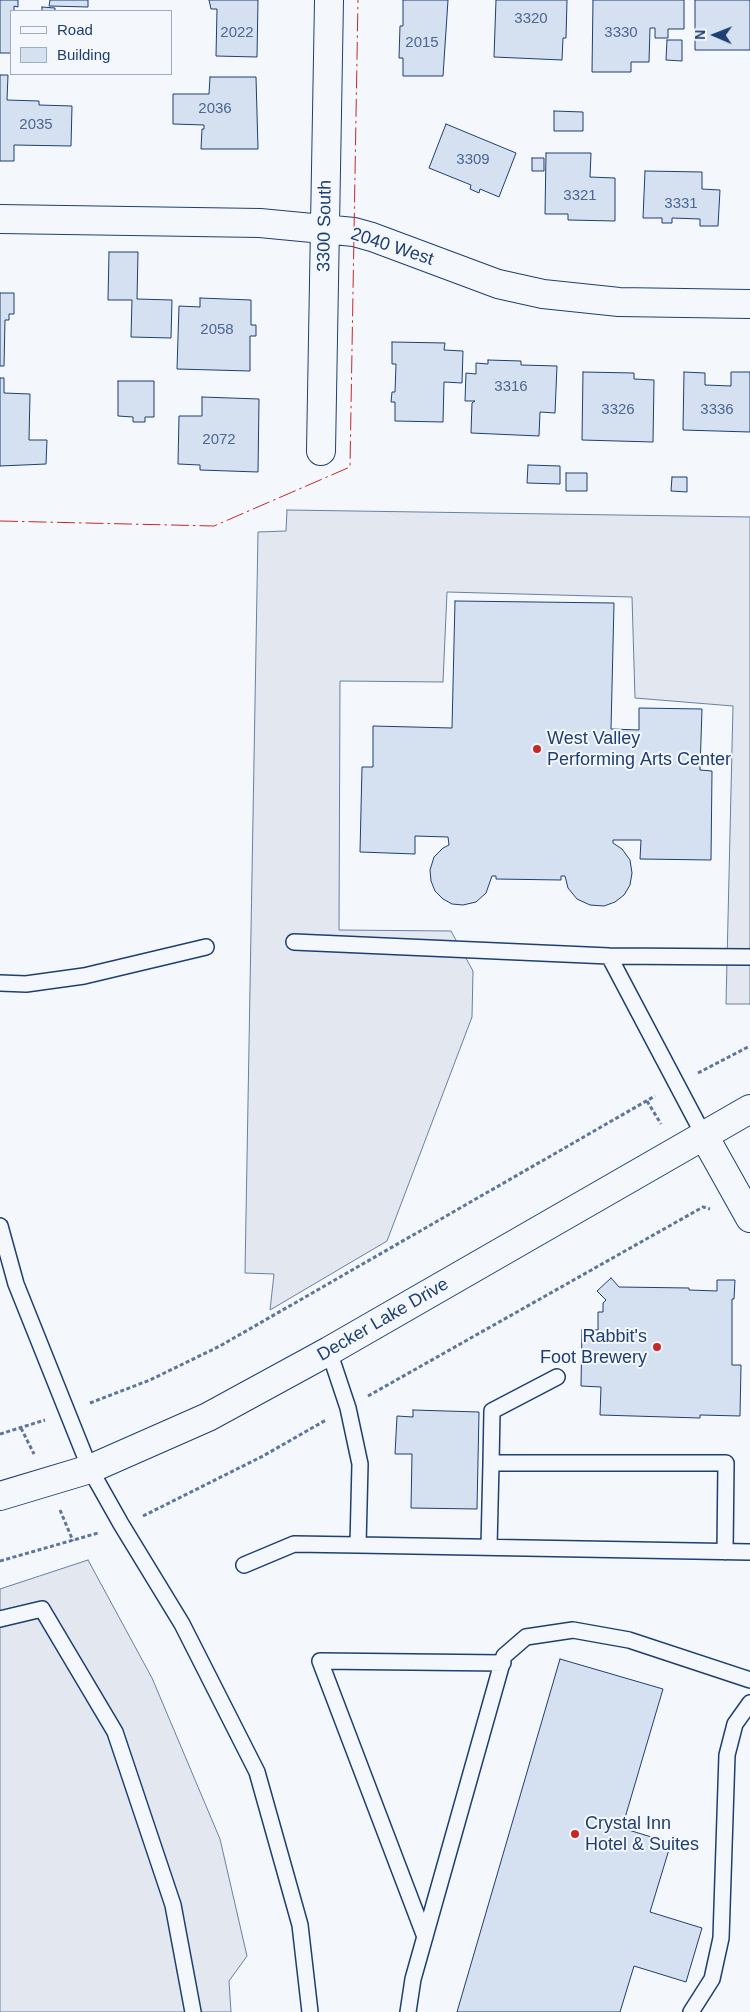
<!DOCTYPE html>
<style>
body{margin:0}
#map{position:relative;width:750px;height:2012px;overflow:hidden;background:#f4f7fb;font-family:Arial,sans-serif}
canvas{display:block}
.legend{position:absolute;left:10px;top:10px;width:162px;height:65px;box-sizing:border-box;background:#f4f7fb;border:1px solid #9eadc5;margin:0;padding:6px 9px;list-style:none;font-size:15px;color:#1d3f73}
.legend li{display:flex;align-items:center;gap:10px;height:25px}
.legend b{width:25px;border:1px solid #9eadc5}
.north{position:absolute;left:690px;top:10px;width:50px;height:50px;-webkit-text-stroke:4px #f4f7fb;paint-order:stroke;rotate:271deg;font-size:14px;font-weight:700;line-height:20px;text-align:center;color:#1d3f73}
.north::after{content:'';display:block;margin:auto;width:18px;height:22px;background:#1d3f73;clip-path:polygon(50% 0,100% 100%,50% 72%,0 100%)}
</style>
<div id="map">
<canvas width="750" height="2012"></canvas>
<ul class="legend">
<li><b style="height:6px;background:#f4f7fb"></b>Road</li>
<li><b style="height:14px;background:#d5e0f0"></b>Building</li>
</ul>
<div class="north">N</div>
</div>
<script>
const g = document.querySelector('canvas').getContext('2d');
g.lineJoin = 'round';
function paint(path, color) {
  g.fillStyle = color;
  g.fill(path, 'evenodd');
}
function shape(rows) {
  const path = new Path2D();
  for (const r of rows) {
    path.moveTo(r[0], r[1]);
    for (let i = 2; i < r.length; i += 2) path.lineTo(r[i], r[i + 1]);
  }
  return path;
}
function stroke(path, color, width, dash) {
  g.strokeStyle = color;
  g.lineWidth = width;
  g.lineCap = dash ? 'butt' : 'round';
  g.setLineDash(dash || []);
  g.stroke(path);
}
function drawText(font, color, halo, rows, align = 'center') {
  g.font = font + ' Arial,sans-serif';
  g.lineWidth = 4;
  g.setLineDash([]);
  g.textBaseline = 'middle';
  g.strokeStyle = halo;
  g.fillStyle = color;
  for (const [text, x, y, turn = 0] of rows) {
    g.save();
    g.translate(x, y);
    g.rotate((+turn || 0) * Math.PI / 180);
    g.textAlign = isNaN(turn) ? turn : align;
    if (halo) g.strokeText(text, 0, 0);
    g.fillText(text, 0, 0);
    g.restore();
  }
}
const parking = shape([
 [287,510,750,517,750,1004,726,1004,733,706,635,698,632,597,447,592,443,682,340,681,339,930,451,931,473,971,472,1017,387,1241,270,1310,274,1274,245,1273,258,532,286,531,287,510],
 [88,1560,152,1678,220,1839,247,1956,229,1981,231,2012,0,2012,0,1589,88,1560]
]);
paint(parking, '#e3e8f0');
stroke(parking, '#687fa3', 1);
const building = shape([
 [0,0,18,0,18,7,14,6,14,11,11,11,11,53,0,53,0,0],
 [50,0,88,0,88,7,49,6,50,0],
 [209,0,258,0,257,57,216,56,217,9,211,9,209,0],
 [403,0,448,0,443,76,403,76,403,58,399,58,400,26,403,26,403,0],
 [496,0,567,0,566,38,563,38,562,60,494,57,496,0],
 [593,0,684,0,684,29,668,29,668,38,655,38,655,28,650,28,649,62,631,62,631,72,592,72,593,0],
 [695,0,750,0,750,50,695,50,695,0],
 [42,7,55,8,55,11,42,11,42,7],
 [667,40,682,40,682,61,666,60,667,40],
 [0,75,8,75,7,100,39,101,39,105,72,106,71,146,14,145,14,161,0,161,0,75],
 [210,77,256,77,258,149,201,149,202,129,204,129,204,125,173,124,173,94,209,94,210,77],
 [554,111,583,112,583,131,554,131,554,111],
 [446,124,516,153,499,197,480,189,479,193,470,189,471,185,429,168,446,124],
 [546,153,591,153,590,177,615,178,615,221,568,220,568,214,545,214,546,153],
 [532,158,544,158,544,171,532,171,532,158],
 [645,171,702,172,702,189,720,190,718,226,700,226,700,219,672,218,672,223,662,223,662,218,643,218,645,171],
 [109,252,138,252,137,299,172,300,171,338,131,337,132,300,108,300,109,252],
 [0,293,14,293,14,314,9,314,9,320,5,320,4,366,0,366,0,293],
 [200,298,251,300,251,325,256,325,256,336,250,336,250,371,177,369,179,306,200,307,200,298],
 [392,342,445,343,444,350,463,351,462,383,444,382,443,422,395,421,395,402,391,402,392,392,395,392,396,364,392,364,392,342],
 [488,360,521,361,521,365,557,366,555,413,540,412,539,436,471,433,472,403,475,401,465,401,466,373,476,374,476,363,488,364,488,360],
 [583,372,634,373,634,379,654,380,653,442,582,440,583,372],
 [684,372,705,373,705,385,731,386,731,372,750,372,750,432,683,430,684,372],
 [0,378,4,378,4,393,30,394,29,440,47,440,46,464,0,466,0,378],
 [118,381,154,381,154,417,145,417,145,422,133,422,133,417,118,416,118,381],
 [202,397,259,399,258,472,200,470,200,465,178,464,179,416,202,416,202,397],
 [528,465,560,466,560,484,527,483,528,465],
 [566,473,587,473,587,491,566,491,566,473],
 [672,477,687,477,687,492,671,491,672,477],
 [455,601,614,603,611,729,639,730,639,708,702,709,700,770,712,771,711,860,640,859,641,840,613,840,613,843,622,849,630,860,632,873,630,885,624,895,615,902,604,906,590,905,577,899,568,888,565,876,561,876,561,880,496,879,496,876,492,876,486,893,476,902,463,905,452,904,443,899,435,891,431,881,430,870,434,857,443,848,449,845,448,837,415,836,415,854,360,852,362,767,373,767,373,726,452,728,455,601],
 [611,1278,619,1287,689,1288,689,1290,717,1291,717,1280,735,1280,734,1299,732,1299,732,1365,741,1365,740,1416,700,1415,700,1418,600,1415,601,1387,581,1386,582,1329,598,1330,598,1312,603,1312,603,1303,606,1300,597,1291,611,1278],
 [413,1410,479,1412,477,1509,411,1508,412,1454,395,1454,397,1416,413,1417,413,1410],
 [560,1659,663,1689,622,1828,671,1843,650,1912,702,1928,686,1982,634,1966,620,2012,457,2012,560,1659]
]);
paint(building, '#d5e0f0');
stroke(building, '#1d3f73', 1);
const service = shape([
 [294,942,609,956,750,957],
 [609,956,703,1134],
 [0,983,26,984,84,976,206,947],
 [0,1226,16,1284,90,1469,121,1524,182,1624,257,1772,300,1925,310,2012],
 [329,1351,348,1408,360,1464,358,1545,750,1552],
 [557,1377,492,1411,491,1463,726,1463,725,1552],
 [489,1547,491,1463],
 [244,1565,294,1544,358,1545],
 [0,1619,42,1609,115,1732,173,1905,193,2012],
 [425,1937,320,1661,503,1663],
 [408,2012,413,1979,504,1656,526,1637,573,1630,629,1640,750,1680],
 [691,2012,712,1979,721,1938,727,1755,735,1724,750,1703]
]);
const minor = shape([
 [0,219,260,223,354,232,372,237,498,284,543,294,619,302,750,304],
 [321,451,329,0],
 [703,1134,750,1218]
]);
const tertiary = shape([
 [0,1496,90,1469,208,1417,329,1351,750,1109]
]);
stroke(service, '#1d3f73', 18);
stroke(minor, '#1d3f73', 30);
stroke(tertiary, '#1d3f73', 30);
stroke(shape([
 [698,1073,750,1046],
 [647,1101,661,1124],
 [368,1396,703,1207,710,1209],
 [90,1403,150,1380,220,1346,655,1096],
 [21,1428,34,1454],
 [0,1434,45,1420],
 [60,1510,73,1541],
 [143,1516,263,1456,326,1420],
 [0,1561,98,1533]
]), '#5e769c', 3, [4, 2.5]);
stroke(service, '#f4f7fb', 15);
stroke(minor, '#f4f7fb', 28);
stroke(tertiary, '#f4f7fb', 28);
stroke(shape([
 [0,521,214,526,350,467,358,0]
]), '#c62828', 1, [18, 4, 2.5, 4]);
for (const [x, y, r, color] of [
 [537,749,5,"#c62828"],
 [657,1347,5,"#c62828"],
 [575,1834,5,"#c62828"]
]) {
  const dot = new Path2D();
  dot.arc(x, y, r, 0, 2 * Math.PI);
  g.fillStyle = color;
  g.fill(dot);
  stroke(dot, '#f4f7fb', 2);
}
drawText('15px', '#4b6792', null, [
 ["3320",531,19],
 ["2022",237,33],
 ["3330",621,33],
 ["2015",422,43],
 ["2036",215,109],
 ["2035",36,125],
 ["3309",473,160],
 ["3321",580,196],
 ["3331",681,204],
 ["2058",217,330],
 ["3316",511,387],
 ["3326",618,410],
 ["3336",717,410],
 ["2072",219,440]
]);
drawText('18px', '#1d3f73', '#f4f7fb', [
 ["3300 South",325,226,-89],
 ["2040 West",392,247,18],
 ["Decker Lake Drive",383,1320,-30]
]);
drawText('18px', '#1d3f73', '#f4f7fb', [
 ["West Valley",547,739],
 ["Performing Arts Center",547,760],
 ["Rabbit's",647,1337,"right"],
 ["Foot Brewery",647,1358,"right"],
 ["Crystal Inn",585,1824],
 ["Hotel & Suites",585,1845]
], 'left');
</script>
